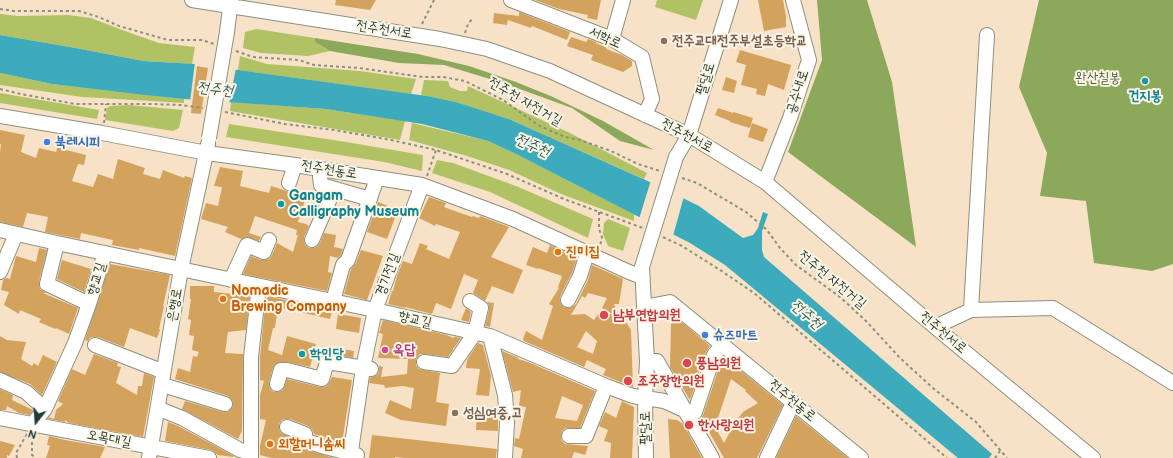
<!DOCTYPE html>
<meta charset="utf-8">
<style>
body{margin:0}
#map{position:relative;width:1173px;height:458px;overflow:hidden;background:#f7e2c8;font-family:"Balsamiq Sans",sans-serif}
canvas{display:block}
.north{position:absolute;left:16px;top:402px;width:40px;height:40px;-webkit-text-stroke:3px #fcf5e5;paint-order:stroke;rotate:197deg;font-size:11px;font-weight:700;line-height:16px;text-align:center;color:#1f3d34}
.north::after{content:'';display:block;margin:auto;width:14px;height:18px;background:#1f3d34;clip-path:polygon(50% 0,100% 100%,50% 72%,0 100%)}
</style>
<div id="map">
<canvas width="1173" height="458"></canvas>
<div class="north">N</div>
</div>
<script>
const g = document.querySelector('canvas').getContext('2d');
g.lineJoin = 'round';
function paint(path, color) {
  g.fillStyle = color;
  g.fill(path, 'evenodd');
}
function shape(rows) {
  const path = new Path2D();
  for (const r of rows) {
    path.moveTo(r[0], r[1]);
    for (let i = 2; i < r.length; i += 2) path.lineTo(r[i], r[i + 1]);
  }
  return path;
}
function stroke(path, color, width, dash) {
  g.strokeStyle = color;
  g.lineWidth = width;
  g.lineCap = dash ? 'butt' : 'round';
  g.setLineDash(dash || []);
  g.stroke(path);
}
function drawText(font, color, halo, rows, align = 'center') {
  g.font = font + ' "Balsamiq Sans","Poor Story",sans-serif';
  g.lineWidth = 4;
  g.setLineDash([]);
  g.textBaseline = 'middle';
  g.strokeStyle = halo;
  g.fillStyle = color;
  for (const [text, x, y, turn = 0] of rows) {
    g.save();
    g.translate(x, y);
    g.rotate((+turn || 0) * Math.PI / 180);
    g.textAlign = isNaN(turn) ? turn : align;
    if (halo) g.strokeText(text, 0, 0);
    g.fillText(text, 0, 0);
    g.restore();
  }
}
paint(shape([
 [657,0,703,0,696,20,655,7],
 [0,14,18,16,68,15,91,18,125,31,159,43,195,47,192,64,144,61,70,47,0,35],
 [256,29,315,38,315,42,330,51,308,56,261,53,243,48,245,32],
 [240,56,267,64,360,71,416,79,411,94,238,70],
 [0,73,52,84,184,99,184,103,82,97,0,85],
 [424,80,448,81,450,87,460,91,467,91,468,86,570,133,647,173,644,179,509,119,456,102,421,95],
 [0,93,99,110,97,119,0,103],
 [231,102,326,109,405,121,400,140,276,119,230,111],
 [129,105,183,110,179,128,173,131,105,120,107,108,110,106],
 [412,123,488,141,514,153,634,214,634,221,561,194,509,170,467,156,409,140],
 [229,124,346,142,423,155,422,171,384,162,226,137],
 [437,160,453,163,516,186,593,219,588,238,490,192,432,173],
 [608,219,630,228,623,251,608,246,603,234,604,223]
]), '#b1c264');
paint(shape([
 [817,0,867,0,892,82,916,247,788,152,822,60],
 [1039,0,1173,0,1173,264,1152,271,1094,263,1086,201,1040,196,1047,153,1019,87],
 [315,38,418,54,469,66,516,82,553,97,603,121,654,150,620,141,572,108,506,84,444,65,399,63,330,51,315,42]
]), '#8ca85a');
paint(shape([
 [0,35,70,47,144,61,195,64,427,96,456,102,509,119,650,182,699,206,743,238,753,235,758,228,763,212,768,214,762,231,762,250,764,257,992,454,989,458,958,458,725,265,690,243,514,153,488,141,422,124,326,109,184,99,145,95,52,84,0,73]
]), '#3dabbb');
paint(shape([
 [195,62,236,68,229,104,190,102],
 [651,180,684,196,673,236,639,219]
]), '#f7e2c8');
paint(shape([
 [336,0,376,0,370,10,335,5],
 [535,0,601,0,597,20,587,18,588,15,559,9],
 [758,0,783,0,786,16,786,27,764,31],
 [519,12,570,32,567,40,532,26,531,28,508,20,507,25,493,23,494,13,519,16],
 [571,37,586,42,588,39,596,42,596,43,607,48,606,49,622,55,632,61,632,66,623,72,591,60,593,55,567,46],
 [740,50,791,65,784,90,768,84,765,96,756,94,757,89,741,85,746,65,736,62],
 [197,66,208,68,201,114,191,113],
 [726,77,737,81,734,93,722,90],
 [718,108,733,113,733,112,753,118,750,128,730,122,730,121,715,115],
 [752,123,768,129,763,142,748,137],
 [0,130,25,135,21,152,36,158,39,148,56,152,59,142,67,144,66,150,86,155,84,165,78,164,72,181,93,187,98,174,113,179,118,159,145,168,143,174,160,179,163,170,184,178,185,176,192,178,175,256,139,248,139,250,112,245,113,240,81,233,80,239,45,232,48,217,27,213,23,227,0,222,0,153,1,144,0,144],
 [220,167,243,171,240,186,269,193,271,186,306,197,298,222,306,224,309,226,304,237,304,241,305,245,309,248,313,248,317,247,320,243,324,233,336,235,334,247,343,249,341,255,338,258,330,256,328,272,332,273,327,291,243,274,251,256,261,260,265,260,269,259,272,255,277,243,293,252,298,235,296,235,297,230,255,216,249,233,261,237,259,241,246,237,241,239,225,232,228,227,201,219,206,203,218,206,222,187,214,186],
 [429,197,446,203,444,207,452,210,472,217,473,216,479,218,480,216,509,227,491,257,523,270,513,294,492,286,485,301,473,293,478,280,464,274,451,309,436,303,432,314,405,307,405,308,388,304,392,291,393,291,397,276,403,261,412,264,420,243,428,246,426,249,449,259,460,232,436,224,435,226,419,218],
 [378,202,398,210,387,239,367,232],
 [550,245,577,258,572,273,560,297,560,300,561,304,565,308,568,308,572,307,576,304,588,280,592,265,623,279,619,304,614,304,622,325,626,322,631,330,633,387,603,375,606,369,587,360,584,367,524,341,523,339,526,331,542,340,553,306,549,304,559,288,558,287,562,276,538,268,538,269,526,265,533,247,547,253],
 [588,293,607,298,602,308,612,314,598,314,594,320,585,314,571,315,582,296,585,298],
 [586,331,597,341,593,354,577,347],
 [39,248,47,250,39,282,40,289,46,293,43,293,78,308,69,334,56,328,55,329,39,322,41,319,20,310,19,314,4,305,9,292,1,290,3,280,6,278,10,279,16,256,36,262],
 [361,250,383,256,367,300,344,294,351,269,356,263],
 [62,260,91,269,84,292,57,279],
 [110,264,170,275,163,306,164,306,159,329,160,330,157,338,130,328,124,347,98,337,93,337,90,338,88,341,85,340],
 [190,286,214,286,214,292,234,294,236,289,250,293,246,330,228,332,225,353,243,354,242,431,238,439,182,409,185,401,223,412,227,412,230,410,233,406,233,402,231,399,228,396,175,379,178,368,190,372,193,356,197,357,199,352,192,350,194,336,189,335,191,320,188,319,191,299,190,299],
 [268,296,332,311,330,319,278,307,275,328,273,328,268,350,282,355,287,336,316,344,310,367,287,362,281,362,276,364,273,368,269,382,269,386,271,390,274,392,279,392,283,390,287,379,320,387,325,387,328,385,332,377,352,380,342,443,314,434,312,429,308,426,290,419,286,419,282,420,279,424,279,429,281,433,297,440,299,446,303,449,334,458,271,458,260,455,260,446,266,420,260,419,260,395,264,381,260,380,260,357,265,306],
 [487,302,494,303,490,327,485,326,489,310,489,305],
 [466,308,471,312,469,322,461,320],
 [338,314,361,318,359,333,336,329],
 [678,319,710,346,706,352,690,400,670,367,671,324],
 [383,320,447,335,453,338,454,337,461,338,454,348,453,348,453,350,448,357,425,354,420,354,417,357,416,360,416,365,419,369,440,373,436,402,449,404,446,426,401,420,385,413,390,400,411,409,414,388,402,386,385,388,384,385,369,383,370,378,378,374,379,370,379,366,383,367,381,377,407,374,408,359,378,358,383,334,379,333],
 [0,336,7,340,26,342,21,359,32,366,34,363,38,366,43,355,57,362,42,395,30,384,0,372],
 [478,343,483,345,491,376,489,396,476,395,480,369,466,368,467,360],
 [343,349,354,351,353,358,342,356],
 [502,351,519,358,518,359,528,362,595,391,580,428,565,428,562,431,561,436,561,440,565,444,588,446,585,455,574,452,572,458,521,458,523,449,514,446,515,438,519,439,526,407,519,406,521,390,513,392],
 [562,396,583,405,577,421,555,418],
 [94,354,118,363,117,366,121,367,116,383,137,395,138,386,142,386,144,373,154,377,143,437,69,423,65,420,65,422,48,419,49,417,54,419,56,410,63,404,58,401,72,369,85,375],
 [724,357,783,405,757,458,724,458,701,418,703,415,722,359],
 [731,379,746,390,745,391,758,403,743,412,736,421,724,443,715,427],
 [0,389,13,395,12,400,33,410,29,415,19,413,7,406,6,410,0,410],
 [622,401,634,407,632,458,610,458,611,443,604,441,608,430,599,426,605,412,616,418],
 [477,411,498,412,498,431,476,430],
 [796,416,848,458,776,458],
 [668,419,677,420,683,424,702,458,670,458],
 [168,422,178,426,234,456,233,457,218,455,211,450,165,441],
 [372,435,497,449,496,458,405,458,395,457,395,458,369,458],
 [49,436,65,440,105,447,100,458,46,458,50,446,47,445],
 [0,441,15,445,9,456,7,455,7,458,0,458]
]), '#d3a25c');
const minor = shape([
 [192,0,440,39,487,49,550,71,689,135,765,182,935,327,1093,458],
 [511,0,612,39,642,57,652,99,645,115],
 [227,32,231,0],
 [987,35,971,310,1053,308,1173,383],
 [612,39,623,0],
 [0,116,102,133,207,153,295,165,422,185,513,219,629,272,642,277],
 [676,157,689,135,731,0],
 [320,177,321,185,370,199],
 [765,182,790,118,809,60,793,0],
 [289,183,295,165],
 [0,230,57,243,375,310,490,336,606,386,633,396,664,401,686,411,695,412,714,355,723,344],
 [312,240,334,189],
 [57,243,47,284,89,304],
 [642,267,647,361,645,398,646,458],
 [0,272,16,234],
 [231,280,247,245,264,252,269,240],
 [568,300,580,276,585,260],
 [333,301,343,265,348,260,375,184],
 [644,307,670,302,861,458],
 [935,327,971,310],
 [490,336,505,395,507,423,505,458],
 [95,345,159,370],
 [647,361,657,361,712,458],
 [424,362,452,366,475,333,481,308,470,301],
 [0,380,26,392,45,409],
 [277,384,281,370,287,370,322,379,327,362,371,369],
 [166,386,225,404],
 [162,410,182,418,240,450,251,453],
 [0,418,209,458],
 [32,424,45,409,75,343,89,304,105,253],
 [287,427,305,434,306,441,325,447,357,455],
 [569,436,586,436,606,386],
 [149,458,181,269,208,144],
 [251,458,251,357,259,286],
 [350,458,363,368,375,310,422,185],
 [767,458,793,403]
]);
stroke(minor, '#8b907e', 16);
stroke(shape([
 [0,9,14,11,79,11,99,17,119,26,168,40,202,40,214,44],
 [422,24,434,0],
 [465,33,468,24,473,18],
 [236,51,253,57,299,60,314,65,359,68,423,77,443,77,465,81,503,100,538,125,565,137,580,140,611,151,638,164,660,171],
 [0,89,21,94,75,104,152,104,181,105,203,108],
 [225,112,285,124,334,130,391,140,436,150,507,174,564,199,643,228],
 [104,123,106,104],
 [427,176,436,150],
 [682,178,697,183,746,212,767,230,780,248,796,265,840,297,866,321,900,358,934,389,976,422,1007,458],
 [599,212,599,229,602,237,600,246],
 [663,237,682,246,720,270,754,293,947,458],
 [32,436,32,455,36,458],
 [17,458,16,453,27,434],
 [995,458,1000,451]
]), '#8b907e', 2, [3, 3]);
stroke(minor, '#fff', 14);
const minorBridge = shape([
 [209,138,227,32],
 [642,267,676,157]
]);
stroke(minorBridge, '#8b907e', 16, []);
stroke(minorBridge, '#fff', 14);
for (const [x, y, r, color] of [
 [664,41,4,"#8d6e63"],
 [1145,81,4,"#0f9aa8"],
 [47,142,4,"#3f7fe0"],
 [281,204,4,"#0f9aa8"],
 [558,252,4,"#e8710a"],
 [223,299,4,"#e8710a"],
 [604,315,5,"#e0444e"],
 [705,335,4,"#3f7fe0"],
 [385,350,4,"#d1479c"],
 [302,354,4,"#0f9aa8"],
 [687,363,5,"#e0444e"],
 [628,381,5,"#e0444e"],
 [455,413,4,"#8d6e63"],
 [689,425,5,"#e0444e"],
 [270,444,4,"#e8710a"]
]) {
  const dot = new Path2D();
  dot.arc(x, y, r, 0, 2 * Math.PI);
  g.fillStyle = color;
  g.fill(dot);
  stroke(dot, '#fcf5e5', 1.5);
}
drawText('14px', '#1f3d34', '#fcf5e5', [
 ["전주천서로",384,30,9],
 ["서학로",605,38,24],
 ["팔달로",706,79,-73],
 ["공수내로",798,92,-72],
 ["전주천 자전거길",525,102,30],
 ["전주천서로",687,136,28],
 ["전주천동로",329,170,9],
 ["경기전길",388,275,-70],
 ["향교길",97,279,-73],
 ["전주천 자전거길",832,280,39],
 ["은행로",175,305,-80],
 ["향교길",415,320,13],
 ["전주천서로",943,333,40],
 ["전주천동로",792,401,40],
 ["팔달로",646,428,-91],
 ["오목대길",109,439,11]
]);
drawText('bold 14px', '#785e54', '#fcf5e5', [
 ["전주교대전주부설초등학교",672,41],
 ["성심여중,고",463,413]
], 'left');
drawText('14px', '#445e40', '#fcf5e5', [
 ["완산칠봉",1098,78]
]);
drawText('bold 14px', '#0d838f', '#fcf5e5', [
 ["건지봉",1145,96,"center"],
 ["Gangam",289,196],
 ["Calligraphy Museum",289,212],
 ["학인당",310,354]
], 'left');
drawText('bold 14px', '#366cbe', '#fcf5e5', [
 ["북레시피",55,142],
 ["슈즈마트",713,335]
], 'left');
drawText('bold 14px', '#c56008', '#fcf5e5', [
 ["진미집",566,252],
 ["Nomadic",231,291],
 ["Brewing Company",231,307],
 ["외할머니솜씨",278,444]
], 'left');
drawText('bold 14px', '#be3a42', '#fcf5e5', [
 ["남부연합의원",613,315],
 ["풍남의원",696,363],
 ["조주장한의원",637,381],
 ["한사랑의원",698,425]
], 'left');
drawText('bold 14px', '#b23c85', '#fcf5e5', [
 ["옥답",393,350]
], 'left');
drawText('italic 15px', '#285e5c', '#fcf5e5', [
 ["전주천",215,90,6],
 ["전주천",532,146,24],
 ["전주천",806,315,41]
]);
</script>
